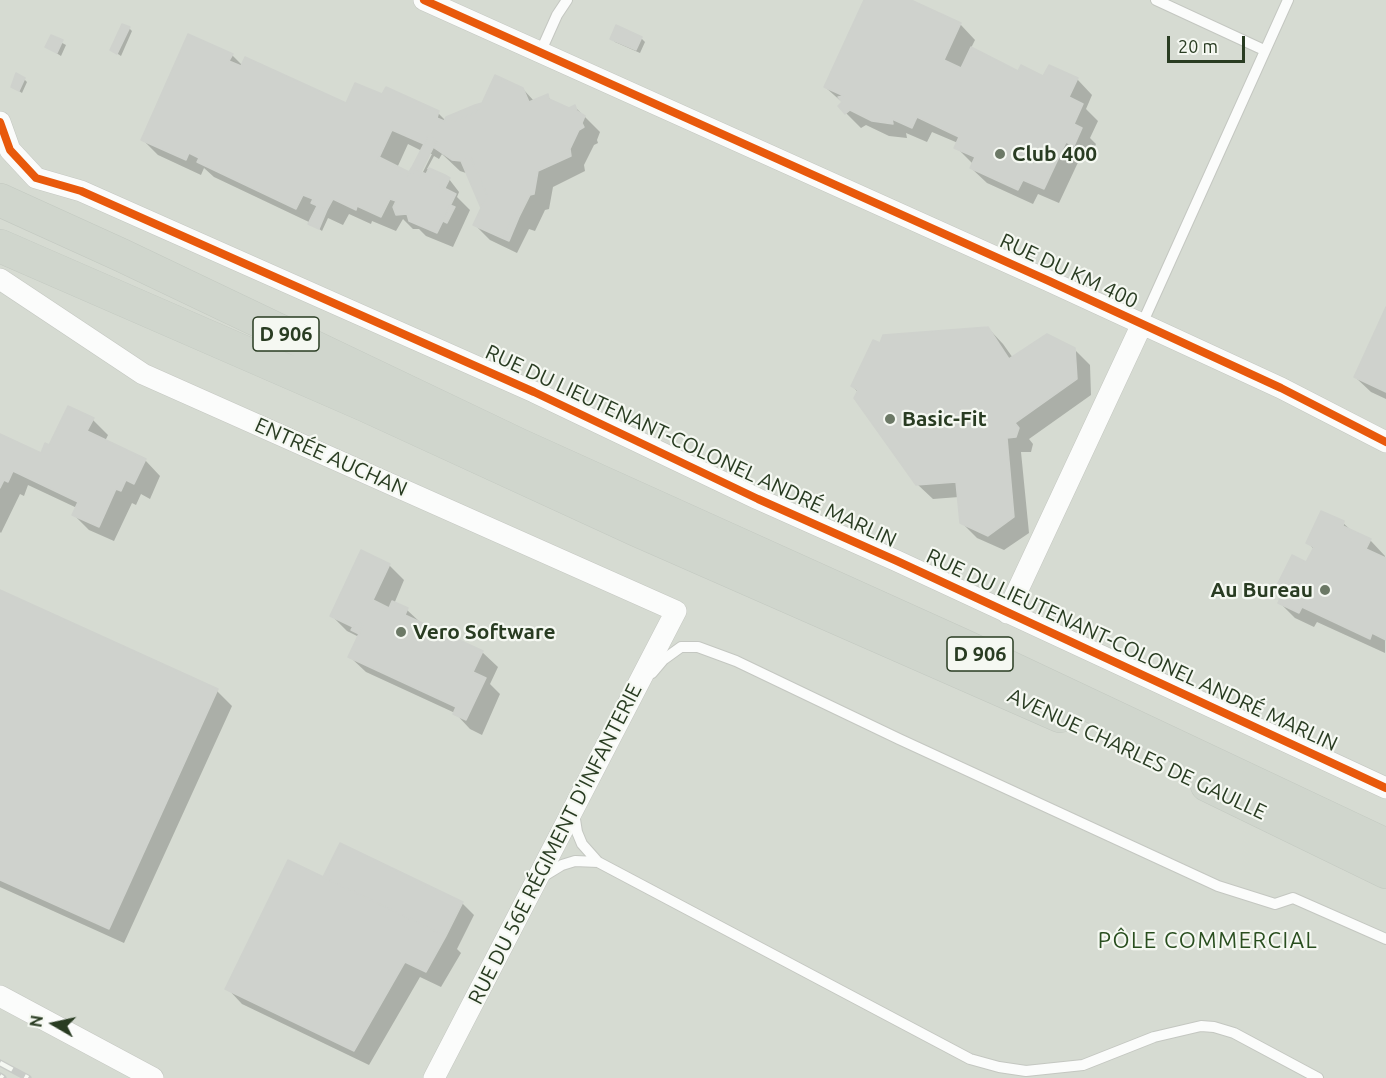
<!DOCTYPE html>
<meta charset="utf-8">
<style>
body{margin:0}
#map{position:relative;width:1386px;height:1078px;overflow:hidden;background:#e7eae4;font-family:Ubuntu,sans-serif}
canvas{display:block}
.north{position:absolute;left:24px;top:994px;width:60px;height:60px;-webkit-text-stroke:4px #f5f8f2;paint-order:stroke;rotate:279deg;font-size:16px;font-weight:700;line-height:24px;text-align:center;color:#293c22}
.north::after{content:'';display:block;margin:auto;width:21px;height:27px;background:#293c22;clip-path:polygon(50% 0,100% 100%,50% 72%,0 100%)}
.scale{position:absolute;left:1167px;top:36px;width:78px;height:27px;box-sizing:border-box;border:3px solid #293c22;border-top:0;padding-left:8px;font-size:18px;line-height:21px;white-space:nowrap;color:#293c22;-webkit-text-stroke:4px #f5f8f2;paint-order:stroke}
</style>
<div id="map">
<canvas width="1386" height="1078"></canvas>
<div class="north">N</div>
<div class="scale">20 m</div>
</div>
<script>
const g = document.querySelector('canvas').getContext('2d');
g.lineJoin = 'round';
function paint(path, color) {
  g.fillStyle = color;
  g.fill(path, 'evenodd');
}
function shape(rows) {
  const path = new Path2D();
  for (const r of rows) {
    path.moveTo(r[0], r[1]);
    for (let i = 2; i < r.length; i += 2) path.lineTo(r[i], r[i + 1]);
  }
  return path;
}
function stroke(path, color, width, dash) {
  g.strokeStyle = color;
  g.lineWidth = width;
  g.lineCap = dash ? 'butt' : 'round';
  g.setLineDash(dash || []);
  g.stroke(path);
}
function drawText(font, color, halo, rows, align = 'center') {
  g.font = font + ' Ubuntu,sans-serif';
  g.lineWidth = 4.5;
  g.setLineDash([]);
  g.textBaseline = 'middle';
  g.strokeStyle = halo;
  g.fillStyle = color;
  for (const [text, x, y, turn = 0] of rows) {
    g.save();
    g.translate(x, y);
    g.rotate((+turn || 0) * Math.PI / 180);
    g.textAlign = isNaN(turn) ? turn : align;
    if (halo) g.strokeText(text, 0, 0);
    g.fillText(text, 0, 0);
    g.restore();
  }
}
paint(shape([
 [0,0,1386,0,1386,1078,0,1078]
]), '#d6dbd2');
paint(shape([
 [866,0,907,0,960,24,975,40,971,48,1019,73,1044,78,1077,79,1092,95,1086,109,1098,121,1090,138,1096,144,1089,160,1081,156,1059,203,1038,194,1033,204,987,183,971,168,973,164,956,147,958,143,932,132,927,142,906,133,907,138,889,136,866,125,861,128,846,113,840,106,843,103,825,87],
 [129,28,132,31,121,56,112,50],
 [51,37,66,45,61,56,47,47],
 [611,38,641,38,645,42,640,53,615,42],
 [232,55,243,66,346,105,382,96,438,113,446,121,523,89,534,101,547,96,553,102,569,109,574,106,600,132,597,140,598,143,594,145,584,165,585,171,553,187,549,209,545,210,535,231,529,229,517,253,490,240,475,225,483,208,469,174,460,171,442,154,439,159,434,156,427,169,449,179,459,192,457,197,470,210,453,247,426,236,419,229,413,229,403,219,396,231,372,221,371,224,349,214,343,225,328,218,322,231,311,223,214,177,204,168,201,175,158,155,143,140],
 [408,144,422,151,410,174,397,168],
 [428,154,432,154,417,184,414,183],
 [24,79,27,82,22,93,13,87],
 [1386,311,1386,399,1371,392,1355,377],
 [988,328,1003,344,1013,358,1074,349,1090,365,1091,395,1029,439,1033,444,1031,452,1021,452,1029,533,1004,550,977,538,961,522,959,497,933,499,917,484,858,392,852,386,881,345],
 [93,420,108,435,105,441,145,460,160,476,150,499,141,494,136,505,132,503,114,541,89,530,74,515,77,508,28,485,24,496,20,494,1,533,0,532,0,436,41,455,50,447],
 [1343,523,1353,532,1370,540,1385,556,1385,653,1317,622,1314,627,1295,618,1280,603,1285,591,1279,585,1307,564,1314,549,1308,543],
 [389,565,404,580,394,604,407,610,422,624,482,652,498,667,490,684,500,694,482,735,470,729,455,713,366,672,350,657,359,637,347,631,332,616],
 [0,591,217,691,232,706,124,943,0,887],
 [324,879,462,903,474,915,457,949,461,953,441,987,420,977,369,1065,242,1004,227,988]
]), '#0003');
const building = shape([
 [864,0,911,0,961,23,944,60,961,68,971,47,1018,71,1021,65,1043,76,1049,65,1078,78,1069,97,1083,104,1074,124,1082,128,1074,146,1066,142,1044,189,1023,180,1018,190,970,168,975,157,954,148,959,137,917,117,912,128,892,119,893,124,872,121,850,110,845,114,838,106,842,102,838,97,844,96,824,87,864,0],
 [122,24,130,27,117,54,110,50,122,24],
 [616,25,642,37,636,50,610,39,616,25],
 [188,34,233,54,229,61,241,66,245,57,346,103,355,83,382,94,386,87,439,111,437,118,444,121,446,117,454,121,479,111,475,105,482,103,495,75,523,88,529,102,548,94,549,99,569,108,575,105,577,111,585,116,582,123,584,127,579,130,570,149,571,156,538,171,534,194,530,195,519,217,514,215,502,238,473,225,487,195,471,158,461,161,452,160,433,147,437,140,428,136,424,144,392,130,377,162,407,176,409,172,419,177,421,172,426,174,429,168,445,175,440,186,456,194,437,233,409,221,407,214,396,215,393,207,396,201,390,199,381,217,357,206,356,210,333,199,327,210,311,203,313,199,303,195,296,209,197,162,199,158,189,153,186,160,141,140,188,34],
 [51,35,63,40,57,53,45,47,51,35],
 [16,73,25,78,19,91,11,87,16,73],
 [475,105,479,111,454,121,446,117,475,105],
 [428,136,437,140,421,172,412,167,428,136],
 [379,157,409,172,407,176,377,162,379,157],
 [471,158,487,195,481,208,461,161,471,158],
 [412,167,421,172,419,177,409,172,412,167],
 [445,175,450,178,445,188,440,186,445,175],
 [450,205,455,207,447,223,443,221,450,205],
 [317,206,327,210,319,229,308,224,317,206],
 [514,215,519,217,509,241,502,238,514,215],
 [1386,307,1386,392,1354,377,1386,307],
 [988,327,1009,359,1047,334,1075,348,1077,379,1015,423,1019,428,1016,437,1007,438,1014,517,988,536,960,523,956,482,916,485,854,398,858,390,851,386,873,340,880,343,883,335,988,327],
 [68,406,94,418,87,431,146,459,134,484,126,480,121,491,116,489,99,527,72,515,78,502,13,471,8,482,4,480,0,488,0,434,41,453,45,443,49,445,68,406],
 [1321,511,1344,521,1343,526,1371,539,1366,549,1386,558,1386,640,1372,633,1370,639,1302,607,1299,613,1278,603,1284,588,1277,585,1292,555,1306,562,1314,547,1306,543,1321,511],
 [361,550,390,564,373,600,389,608,392,601,408,608,405,615,483,651,473,672,486,678,466,720,453,714,456,707,348,657,363,625,356,621,353,627,330,616,361,550],
 [0,590,218,689,109,929,0,880,0,590],
 [356,621,363,625,359,634,351,630,356,621],
 [340,843,463,902,446,936,323,877,340,843],
 [288,860,446,936,426,972,405,962,354,1051,225,989,288,860]
]);
paint(building, '#cfd2cd');
stroke(building, '#cfd2cd', 1.5);
const lane = shape([
 [1156,0,1264,50],
 [540,53,557,15,567,0],
 [1142,324,1288,0],
 [652,673,663,660,681,647,698,647,736,661,899,739,1218,886,1275,904,1293,898,1386,939],
 [574,813,577,832,582,844,598,862,970,1059,999,1067,1026,1071,1083,1065,1154,1037,1201,1026,1214,1027,1234,1033,1318,1078],
 [544,876,562,865,575,861,598,862]
]);
const street = shape([
 [424,0,1049,281,1281,388,1386,442],
 [0,122,10,150,36,178,81,191,534,392,758,499,897,561,1386,788],
 [0,279,143,374,676,611,434,1078],
 [1007,613,1142,324],
 [0,996,153,1078]
]);
const primary = shape([
 [0,200,121,255,519,445,964,646,1386,845],
 [0,246,365,405,637,530,1060,716],
 [1207,785,1386,872]
]);
stroke(lane, '#c4c7c1', 12);
stroke(street, '#c4c7c1', 22);
stroke(primary, '#c3c9c1', 34);
stroke(lane, '#fbfcfb', 10);
stroke(street, '#fbfcfb', 21);
stroke(primary, '#d0d6cd', 33);
const rail = shape([
 [0,1063,28,1078],
 [0,1076,3,1078]
]);
stroke(rail, '#c8cbc7', 7);
stroke(rail, '#f5f8f2', 4.5, [14]);
stroke(shape([
 [424,0,1049,281,1281,388,1386,442],
 [0,122,10,150,36,178,81,191,534,392,758,499,897,561,1386,788]
]), '#e8590c', 8);
for (const [x, y, r, color] of [
 [1000,154,6,"#6c7966"],
 [890,419,6,"#6c7966"],
 [1325,590,6,"#6c7966"],
 [401,632,6,"#6c7966"]
]) {
  const dot = new Path2D();
  dot.arc(x, y, r, 0, 2 * Math.PI);
  g.fillStyle = color;
  g.fill(dot);
  stroke(dot, '#f5f8f2', 2);
}
for (const [x, y, w] of [
 [286,334,66],
 [980,654,66]
]) {
  const box = new Path2D();
  box.roundRect(x - w / 2, y - 17, w, 34, 4.5);
  g.fillStyle = '#f5f8f2';
  g.fill(box);
  stroke(box, '#293c22', 1.5);
}
drawText('bold 20px', '#293c22', null, [
 ["D 906",286,334],
 ["D 906",980,654]
]);
drawText('bold 21px', '#293c22', '#f5f8f2', [
 ["Club 400",1012,154],
 ["Basic-Fit",902,419],
 ["Au Bureau",1313,590,"right"],
 ["Vero Software",413,632]
], 'left');
drawText('21px', '#293c22', '#f5f8f2', [
 ["RUE DU KM 400",1069,271,25],
 ["RUE DU LIEUTENANT-COLONEL ANDRÉ MARLIN",691,446,25],
 ["ENTRÉE AUCHAN",331,457,24],
 ["RUE DU LIEUTENANT-COLONEL ANDRÉ MARLIN",1132,650,25],
 ["AVENUE CHARLES DE GAULLE",1137,754,25],
 ["RUE DU 56E RÉGIMENT D'INFANTERIE",555,844,-63]
]);
g.letterSpacing = '1.5px';
drawText('22px', '#294e1f', '#f5f8f2', [
 ["PÔLE COMMERCIAL",1208,941]
]);
g.letterSpacing = '0px';
</script>
